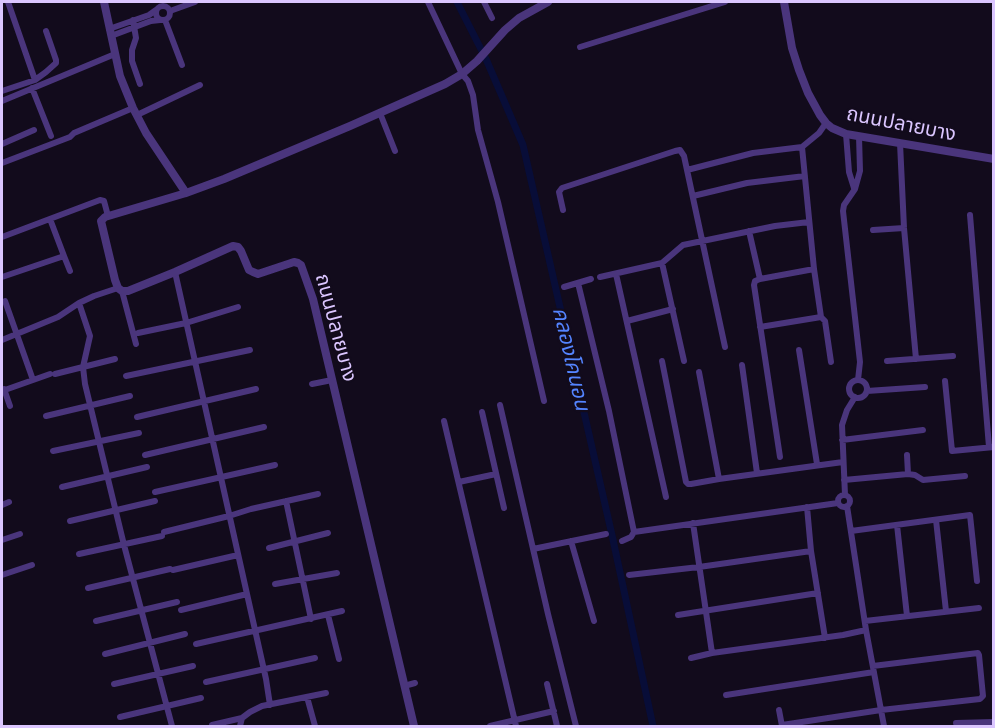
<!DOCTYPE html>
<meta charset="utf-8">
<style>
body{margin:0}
#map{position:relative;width:995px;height:728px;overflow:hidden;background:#120b1c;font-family:"Varela Round",sans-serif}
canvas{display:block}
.frame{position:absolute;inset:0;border:3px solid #dbc6ff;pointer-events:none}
</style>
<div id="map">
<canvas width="995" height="728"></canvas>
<div class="frame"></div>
</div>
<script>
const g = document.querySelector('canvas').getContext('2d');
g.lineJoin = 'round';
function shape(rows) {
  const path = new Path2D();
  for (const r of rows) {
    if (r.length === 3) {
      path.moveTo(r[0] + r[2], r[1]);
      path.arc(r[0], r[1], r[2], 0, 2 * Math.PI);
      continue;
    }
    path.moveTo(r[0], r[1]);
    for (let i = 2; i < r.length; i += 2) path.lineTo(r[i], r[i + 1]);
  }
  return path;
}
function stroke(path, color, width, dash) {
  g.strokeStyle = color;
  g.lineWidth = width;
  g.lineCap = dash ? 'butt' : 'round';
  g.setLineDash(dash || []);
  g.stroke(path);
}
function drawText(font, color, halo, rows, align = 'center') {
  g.font = font + ' "Varela Round","Noto Sans Thai",sans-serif';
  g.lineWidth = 4.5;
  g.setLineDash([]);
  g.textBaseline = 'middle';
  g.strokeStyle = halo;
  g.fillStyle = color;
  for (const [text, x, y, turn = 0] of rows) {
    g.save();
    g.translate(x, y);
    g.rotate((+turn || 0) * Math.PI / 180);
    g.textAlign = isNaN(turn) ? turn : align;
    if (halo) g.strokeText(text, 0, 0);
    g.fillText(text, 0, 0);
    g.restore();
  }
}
stroke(shape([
 [457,2,486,59,523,145,612,535,653,726]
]), '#080d38', 7);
stroke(shape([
 [8,2,35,80],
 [428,2,462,74,468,81,473,95,478,130,498,202,544,401],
 [484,2,492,18],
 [163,13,7],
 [170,11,195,2],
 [133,20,136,38,132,50,132,61,140,84],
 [165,20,182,65],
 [109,29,149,15,156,10],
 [111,36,151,21,160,20],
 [580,47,725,2],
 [32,88,51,136],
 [2,91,35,80,46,72,56,63,56,60,46,31],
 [2,101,115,54],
 [380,113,395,151],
 [137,115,200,85],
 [846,134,849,172,854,188],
 [900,143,904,228,916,359],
 [2,144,34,130],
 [802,147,814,269,821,317,825,321,831,362],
 [802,147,819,133,826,123],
 [2,163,70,137,74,133,133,108],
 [687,170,753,153,802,147],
 [693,196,747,183,805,176],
 [563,210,559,192,562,188,675,151,680,150,684,156,687,170,725,347],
 [970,215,989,447],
 [873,230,904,228],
 [749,231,760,279],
 [2,237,100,200,104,201,108,216],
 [64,256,70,271],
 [662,263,684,361],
 [175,272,266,679,270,705],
 [616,274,666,497],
 [2,277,64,256,50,219],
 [600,277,662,263,683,245,775,226,809,222],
 [578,283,609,411,634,532],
 [564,287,591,279],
 [122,291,136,344],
 [5,301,33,380],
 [79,303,90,336,83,367,85,384,124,545,172,726],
 [627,321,673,309],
 [760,327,821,317],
 [138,333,186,323,238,307],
 [2,340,58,317,79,303,94,296,118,288],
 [799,350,817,464],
 [662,361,685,477,686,482,688,484,691,484,719,479,843,462],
 [887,361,953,356],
 [742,365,757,473],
 [699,372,719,479],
 [55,374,115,359],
 [126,376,250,350],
 [858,380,860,362,843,211,844,205,855,189,860,171,859,136],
 [858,389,9],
 [945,381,952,451,994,447],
 [312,384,332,380],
 [4,389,10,406],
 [2,391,50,374],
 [867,391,925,387],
 [500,405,548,614,576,726],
 [482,412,504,508],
 [46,416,130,396],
 [137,417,256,389],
 [444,421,516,726],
 [842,440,923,430],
 [53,451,139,433],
 [145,455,264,427],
 [907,455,908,474],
 [780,457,754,285,755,281,760,279,814,269],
 [844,480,908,474,915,475,923,480,965,476],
 [459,482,496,474],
 [62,487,147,467],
 [155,492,275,465],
 [845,495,842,425,847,410,855,397],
 [844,501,6],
 [286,501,311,619],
 [2,505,9,502],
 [847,506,866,630,884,726],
 [807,507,811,551,825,638],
 [936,520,946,611],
 [70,521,155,501],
 [693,523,712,653],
 [897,525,907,616],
 [851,531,970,515,977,581],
 [164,532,229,516,251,509,318,494],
 [634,532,838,503],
 [2,540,20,534],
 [571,541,594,621],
 [622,541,631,537,634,532],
 [269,548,328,533],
 [533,549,606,534],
 [79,554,162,536],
 [173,570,238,555],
 [2,575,32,565],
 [629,575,699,567,811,551],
 [275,584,337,573],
 [88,588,170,569],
 [181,610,247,594],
 [328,615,339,659],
 [678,615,818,593],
 [96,621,177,602],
 [865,621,979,608],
 [196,644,342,611],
 [105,654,185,634],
 [691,658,712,653,843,635,866,630],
 [206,682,315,658],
 [114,684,193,666],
 [547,684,557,726],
 [404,686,415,683],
 [726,695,874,672],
 [307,697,315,726],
 [779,710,782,726],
 [120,717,201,698],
 [956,723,994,722],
 [212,725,242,718],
 [782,725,881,710,980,699,983,696,979,655,978,653,873,666],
 [240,726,242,718,250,712,262,706,326,693],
 [490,726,554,711]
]), '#4a357c', 6);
stroke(shape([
 [104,2,120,76,133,108,146,133,186,193],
 [784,2,792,48,799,70,808,93,820,115,826,123,832,128,846,134,994,159],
 [414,726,313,299,301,265,298,263,294,262,258,274,253,272,249,270,241,251,238,247,233,246,175,272,128,291,122,291,118,288,115,280,101,221,105,217,186,193,224,179,350,126,445,84,462,74,477,61,505,30,519,18,548,2]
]), '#4a357c', 8);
drawText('20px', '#dbc6ff', '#120b1c', [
 ["ถนนปลายบาง",901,125,11],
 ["ถนนปลายบาง",335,328,75]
]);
drawText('italic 21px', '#5484ff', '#120b1c', [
 ["คลองโคนอน",570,359,77]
]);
</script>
